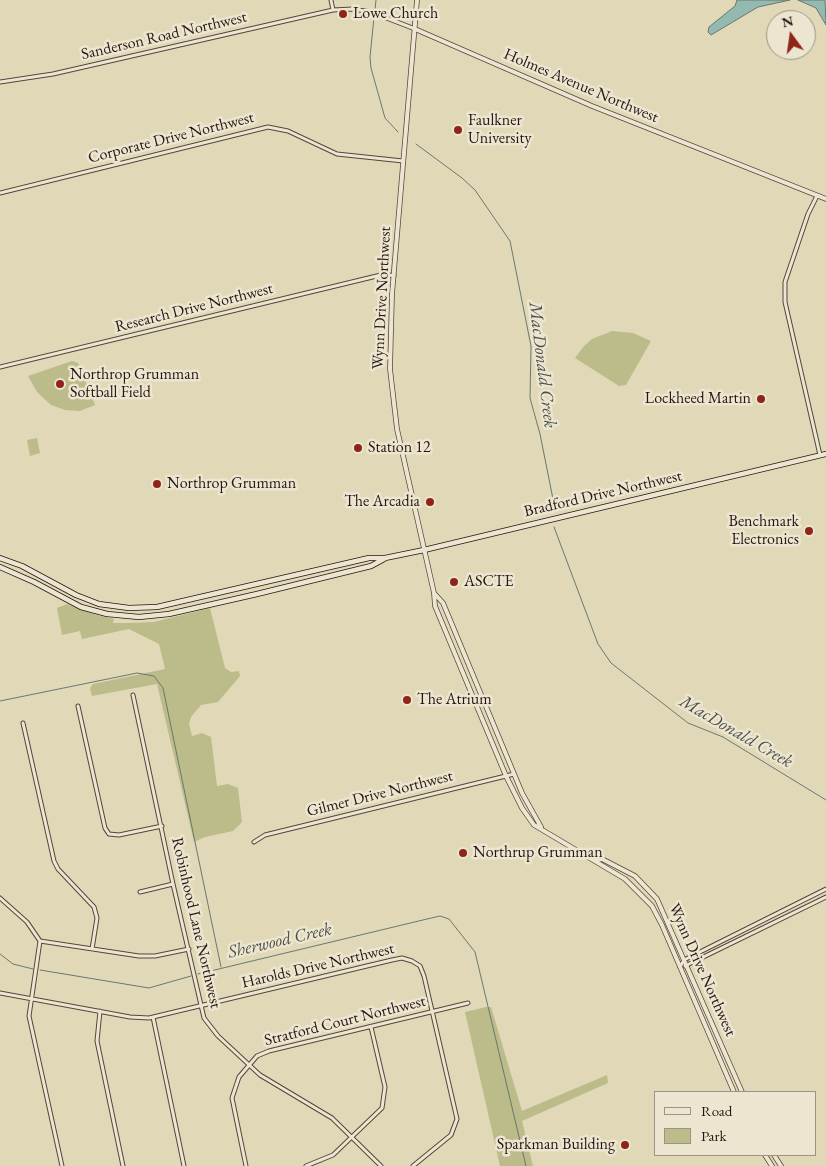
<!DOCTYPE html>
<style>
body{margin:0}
#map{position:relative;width:826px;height:1166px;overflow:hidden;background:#e1d8b8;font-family:"EB Garamond",serif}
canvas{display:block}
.legend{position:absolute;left:654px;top:1091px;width:162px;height:65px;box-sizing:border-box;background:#ece6d1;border:1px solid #9c9384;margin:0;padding:6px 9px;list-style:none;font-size:15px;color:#251611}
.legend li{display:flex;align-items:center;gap:10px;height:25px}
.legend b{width:25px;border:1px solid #9c9384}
.north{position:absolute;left:766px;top:10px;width:50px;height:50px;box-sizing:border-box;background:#ece6d1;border:1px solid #9c9384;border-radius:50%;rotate:346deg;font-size:14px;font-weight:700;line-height:20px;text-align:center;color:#251611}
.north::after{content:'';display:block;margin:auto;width:18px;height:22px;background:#8f2418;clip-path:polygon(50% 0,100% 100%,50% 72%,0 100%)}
</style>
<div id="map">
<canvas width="826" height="1166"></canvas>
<ul class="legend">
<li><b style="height:6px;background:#ece6d1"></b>Road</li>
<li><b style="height:14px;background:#bbbc89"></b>Park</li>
</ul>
<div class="north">N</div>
</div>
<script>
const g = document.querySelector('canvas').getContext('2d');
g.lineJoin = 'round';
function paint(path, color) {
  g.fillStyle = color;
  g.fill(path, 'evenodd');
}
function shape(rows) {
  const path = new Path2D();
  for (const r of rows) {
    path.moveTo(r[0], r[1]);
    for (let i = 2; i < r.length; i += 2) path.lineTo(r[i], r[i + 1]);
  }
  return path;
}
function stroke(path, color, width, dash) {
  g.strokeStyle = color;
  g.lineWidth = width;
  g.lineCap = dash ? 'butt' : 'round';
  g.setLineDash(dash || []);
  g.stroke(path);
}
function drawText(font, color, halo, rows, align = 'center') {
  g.font = font + ' "EB Garamond",serif';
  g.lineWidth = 5;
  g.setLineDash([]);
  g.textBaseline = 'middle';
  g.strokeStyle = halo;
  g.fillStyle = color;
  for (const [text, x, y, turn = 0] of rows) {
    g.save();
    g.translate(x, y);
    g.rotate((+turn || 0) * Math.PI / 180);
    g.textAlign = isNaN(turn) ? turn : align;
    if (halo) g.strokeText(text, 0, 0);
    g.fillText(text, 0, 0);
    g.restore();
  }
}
paint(shape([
 [612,331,633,333,651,341,626,385,619,386,575,358,584,346,592,339],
 [72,361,78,363,95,405,80,411,65,410,51,405,37,392,28,376],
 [37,438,40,453,30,456,27,440],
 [67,604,97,615,114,619,113,623,131,623,154,622,210,608,225,668,231,672,239,671,240,676,218,702,201,705,191,717,189,724,192,736,202,733,211,737,217,786,228,784,238,788,242,822,233,831,205,837,194,842,157,684,92,696,90,688,93,684,165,669,159,644,129,629,82,639,80,631,62,635,57,608],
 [486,1007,491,1007,522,1111,607,1075,608,1083,522,1121,533,1166,500,1166,465,1012]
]), '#bbbc89');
const water = shape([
 [737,0,790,0,758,7,711,35,708,32,709,27,735,6,737,0],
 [798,0,825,0,826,25,816,8,798,0]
]);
paint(water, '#94b9b0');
stroke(water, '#687870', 1);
stroke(shape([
 [375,10,376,0],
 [374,17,370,57,371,68,385,118,398,132],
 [416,144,462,178,475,190,510,241,531,346,530,398,540,434,555,509],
 [554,527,598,644,611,663,688,723,723,737,826,800],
 [0,701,137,673,154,676,163,688,221,967],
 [0,954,13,964,33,969],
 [40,970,149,988,191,976],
 [198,974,427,919,440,916,449,919,475,952,526,1166]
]), '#687870', 1);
const minor = shape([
 [331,0,333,10],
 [0,82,53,74,333,10,353,9,371,12,415,29],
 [0,193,268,127,288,131,337,154,403,161],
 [817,196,808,214,785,282,785,302,820,455],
 [0,367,385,274,394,276],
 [133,695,173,884,204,1018,218,1036,260,1075,332,1118,381,1166],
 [78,706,105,828,109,834,119,835,162,826],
 [23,723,54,861,58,869,94,907,97,918,92,949],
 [254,842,265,835,514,774],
 [140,892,173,884],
 [0,898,27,922,40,941,29,1016,62,1166],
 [40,941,139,956,155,956,189,949],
 [685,966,826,897],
 [680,967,684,960,826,889],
 [0,993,130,1017,149,1018,392,960,402,958,412,961,420,966,424,976,457,1119,451,1135,413,1166],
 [100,1011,97,1041,123,1166],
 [153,1017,184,1166],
 [246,1166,232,1098,239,1077,257,1056,269,1051,468,1003],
 [306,1166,333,1155,382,1108,385,1087,371,1027]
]);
const tertiary = shape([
 [417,0,392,294,390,369,397,429,434,593,435,606,506,776,522,808,534,825,625,879,652,906,662,925,734,1092],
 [415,29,592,106,826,199],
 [434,593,443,603,522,793,541,827],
 [597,860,602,859,635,876,657,899,742,1092],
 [765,1155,772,1166],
 [774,1155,781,1166]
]);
const secondary = shape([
 [0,558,22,566,76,595,99,604,129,608,157,607,369,558,385,558,424,550,826,454],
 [0,567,34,582,81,607,107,614,139,617,169,614,257,594,371,566,384,559]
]);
stroke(minor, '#54463b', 5);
stroke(tertiary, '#54463b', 5.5);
stroke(secondary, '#251611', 6);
stroke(minor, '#ece6d1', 3);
stroke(tertiary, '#ece6d1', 4);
stroke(secondary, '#ece6d1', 4.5);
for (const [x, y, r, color] of [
 [343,14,5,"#8f2418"],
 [458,130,5,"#8f2418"],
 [60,384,5,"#8f2418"],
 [761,399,5,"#8f2418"],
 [358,448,5,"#8f2418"],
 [157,484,5,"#8f2418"],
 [430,502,5,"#8f2418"],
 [809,531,5,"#8f2418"],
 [454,582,5,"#8f2418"],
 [407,700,5,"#8f2418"],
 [463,853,5,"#8f2418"],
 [625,1145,5,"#8f2418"]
]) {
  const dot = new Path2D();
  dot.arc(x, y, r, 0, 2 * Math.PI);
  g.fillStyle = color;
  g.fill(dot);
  stroke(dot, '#ece6d1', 2);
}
drawText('16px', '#251611', '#ece6d1', [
 ["Lowe Church",353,14],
 ["Faulkner",468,121],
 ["University",468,139],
 ["Northrop Grumman",70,375],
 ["Softball Field",70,393],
 ["Lockheed Martin",751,399,"right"],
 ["Station 12",368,448],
 ["Northrop Grumman",167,484],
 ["The Arcadia",420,502,"right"],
 ["Benchmark",799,522,"right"],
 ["Electronics",799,540,"right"],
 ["ASCTE",464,582],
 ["The Atrium",417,700],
 ["Northrup Grumman",473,853],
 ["Sparkman Building",615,1145,"right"]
], 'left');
drawText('16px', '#251611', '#ece6d1', [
 ["Sanderson Road Northwest",164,36,-13],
 ["Holmes Avenue Northwest",581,86,23],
 ["Corporate Drive Northwest",171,138,-14],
 ["Wynn Drive Northwest",382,298,-87],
 ["Research Drive Northwest",194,308,-14],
 ["Bradford Drive Northwest",603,494,-13],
 ["Gilmer Drive Northwest",380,794,-14],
 ["Robinhood Lane Northwest",196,923,77],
 ["Harolds Drive Northwest",318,966,-13],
 ["Wynn Drive Northwest",702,970,66],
 ["Stratford Court Northwest",345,1021,-14]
]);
drawText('italic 18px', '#4c4f49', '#ece6d1', [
 ["MacDonald Creek",542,365,83],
 ["MacDonald Creek",736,732,30],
 ["Sherwood Creek",280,941,-13]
]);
</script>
